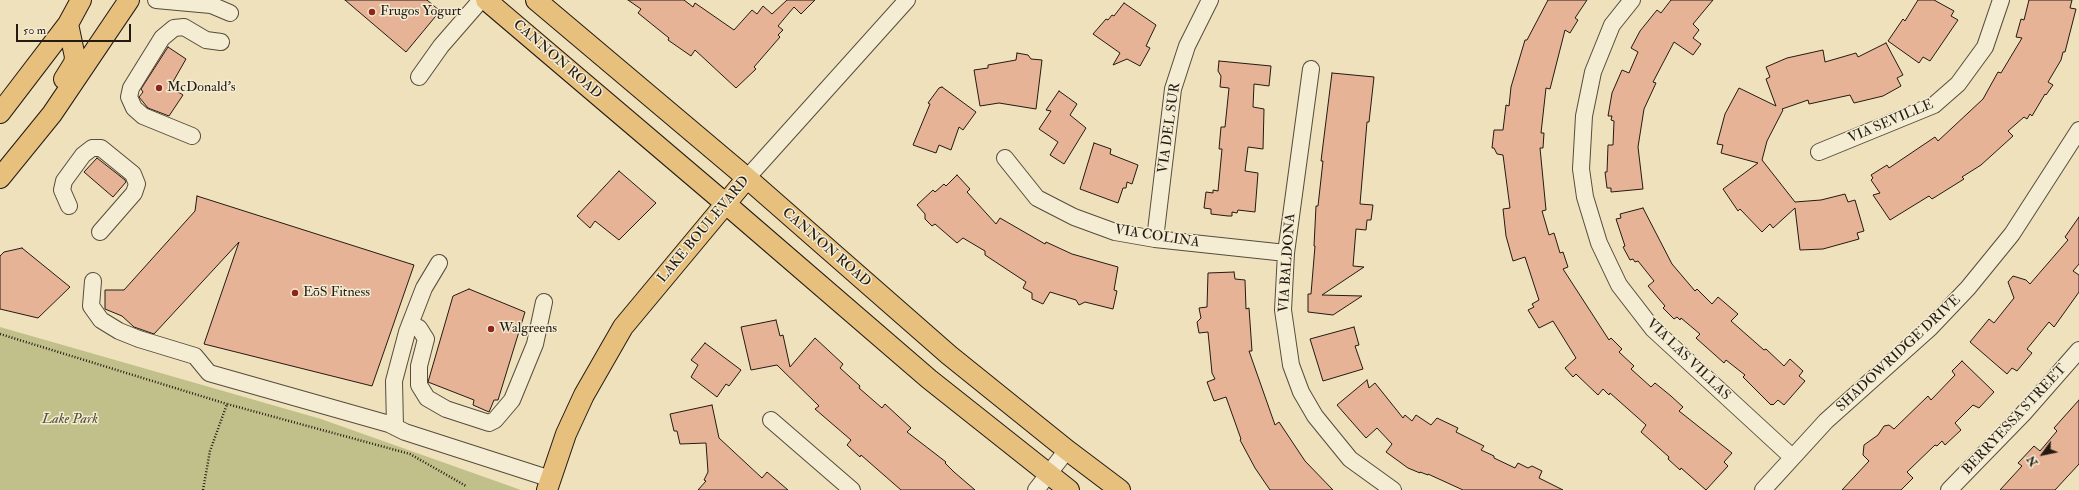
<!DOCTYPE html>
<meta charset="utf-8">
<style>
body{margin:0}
#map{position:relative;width:2079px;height:490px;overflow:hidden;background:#eee1bc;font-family:"IM FELL Double Pica",serif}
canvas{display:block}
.north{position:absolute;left:2023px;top:434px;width:40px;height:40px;-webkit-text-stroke:3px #f4ecd3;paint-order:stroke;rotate:237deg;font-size:11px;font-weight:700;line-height:16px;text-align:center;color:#241a12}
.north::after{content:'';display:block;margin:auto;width:14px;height:18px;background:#241a12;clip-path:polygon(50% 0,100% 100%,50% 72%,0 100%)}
.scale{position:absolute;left:16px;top:24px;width:115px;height:18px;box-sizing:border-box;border:2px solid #241a12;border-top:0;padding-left:5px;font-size:12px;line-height:14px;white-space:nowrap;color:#241a12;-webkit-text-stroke:3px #f4ecd3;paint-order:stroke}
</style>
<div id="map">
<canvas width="2079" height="490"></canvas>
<div class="north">N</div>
<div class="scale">50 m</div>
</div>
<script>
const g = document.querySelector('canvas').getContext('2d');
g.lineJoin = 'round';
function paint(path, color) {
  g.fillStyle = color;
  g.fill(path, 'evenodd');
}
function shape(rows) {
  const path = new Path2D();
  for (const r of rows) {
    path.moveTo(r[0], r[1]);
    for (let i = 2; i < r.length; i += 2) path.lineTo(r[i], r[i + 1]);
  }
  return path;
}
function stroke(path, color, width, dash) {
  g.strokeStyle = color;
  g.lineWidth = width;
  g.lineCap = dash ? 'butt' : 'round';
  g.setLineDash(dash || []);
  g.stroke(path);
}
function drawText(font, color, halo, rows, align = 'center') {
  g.font = font + ' "IM FELL Double Pica",serif';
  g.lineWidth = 3;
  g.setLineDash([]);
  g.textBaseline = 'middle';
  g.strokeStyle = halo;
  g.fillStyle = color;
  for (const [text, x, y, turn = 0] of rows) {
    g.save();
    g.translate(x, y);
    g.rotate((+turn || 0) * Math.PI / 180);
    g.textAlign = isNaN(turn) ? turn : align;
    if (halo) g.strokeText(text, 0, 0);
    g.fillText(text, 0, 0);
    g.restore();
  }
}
paint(shape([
 [0,327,321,419,521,490,0,490]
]), '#c1c08b');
const building = shape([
 [345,0,427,0,440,11,406,52,345,0],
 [628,0,684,0,693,7,695,3,734,30,752,10,757,14,763,6,772,14,787,0,815,0,801,14,794,7,778,26,783,30,778,35,780,37,754,67,756,69,736,88,695,50,691,56,668,40,669,38,638,13,641,9,628,0],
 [1548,0,1587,0,1575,18,1578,20,1570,33,1565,30,1550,89,1546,88,1541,133,1544,133,1543,148,1540,148,1546,210,1542,211,1549,235,1554,233,1560,253,1563,252,1568,267,1563,269,1609,340,1611,338,1622,349,1619,352,1634,366,1631,369,1651,387,1655,383,1671,396,1683,407,1679,411,1732,453,1724,462,1728,466,1706,490,1681,468,1680,470,1668,459,1669,457,1641,432,1646,425,1610,393,1609,395,1603,389,1598,395,1576,374,1573,377,1565,368,1576,358,1553,321,1539,328,1528,310,1534,307,1532,304,1539,300,1525,257,1513,261,1506,236,1503,209,1510,208,1503,155,1497,154,1494,148,1492,148,1494,130,1503,130,1506,105,1509,106,1511,87,1525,40,1527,40,1548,0],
 [1671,0,1713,0,1693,24,1699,30,1693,38,1701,44,1693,55,1674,42,1653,82,1656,83,1644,109,1638,147,1643,189,1611,192,1611,188,1607,188,1605,172,1607,172,1608,145,1613,145,1614,121,1611,120,1612,116,1608,116,1612,93,1622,70,1629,73,1638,52,1631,48,1640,31,1657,10,1661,13,1671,0],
 [1918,0,1934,0,1954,11,1951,16,1958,20,1930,61,1923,57,1919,63,1888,41,1903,19,1905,21,1918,0],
 [2029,0,2072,0,2070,8,2076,9,2065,52,2063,52,2061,60,2048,82,2053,85,2046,95,2045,94,2032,116,2030,114,2027,119,2024,117,2008,131,2013,136,1981,165,1962,177,1964,179,1932,199,1929,196,1890,220,1873,195,1880,193,1871,180,1873,178,1871,175,1887,165,1889,168,1935,137,1938,141,1983,99,1998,72,2001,73,2022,38,2016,37,2021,19,2024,20,2029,0],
 [1124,3,1156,25,1146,46,1150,48,1140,66,1127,59,1113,65,1120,53,1093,34,1106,19,1108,20,1112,15,1114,16,1124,3],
 [1886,43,1903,75,1897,78,1901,86,1883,96,1854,103,1850,95,1809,104,1808,100,1782,109,1783,110,1767,141,1762,160,1795,202,1821,200,1845,194,1848,202,1855,200,1864,231,1857,233,1859,239,1823,249,1800,250,1795,208,1773,228,1770,224,1762,232,1740,209,1738,211,1723,189,1758,163,1721,153,1723,145,1717,144,1725,114,1739,88,1776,106,1766,79,1770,77,1766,67,1787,58,1823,50,1825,62,1856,53,1858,57,1886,43],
 [168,47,186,59,170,87,183,95,169,116,148,108,139,97,143,92,141,89,168,47],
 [1017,53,1028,55,1031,59,1042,60,1036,109,999,103,980,106,974,70,988,68,988,65,1016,60,1017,53],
 [1219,61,1271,66,1269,86,1254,84,1253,107,1264,109,1263,149,1248,147,1245,171,1258,173,1255,212,1238,210,1237,213,1232,212,1232,216,1228,216,1211,214,1211,209,1204,208,1206,192,1213,193,1213,190,1218,191,1222,149,1219,149,1221,127,1225,127,1229,88,1220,87,1221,76,1218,71,1219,61],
 [1332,73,1374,77,1369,122,1367,122,1360,204,1373,205,1371,220,1367,220,1366,230,1356,229,1353,266,1364,267,1322,295,1362,296,1333,315,1308,312,1308,294,1311,294,1315,246,1314,246,1316,206,1318,206,1323,161,1321,161,1332,73],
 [942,87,976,112,963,130,959,127,951,150,939,145,936,153,913,145,930,104,928,103,939,88,942,87],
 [1059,91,1077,104,1070,115,1086,128,1064,164,1050,155,1058,142,1039,129,1051,111,1046,110,1059,91],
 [1094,143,1111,149,1110,154,1138,165,1132,184,1127,182,1126,188,1123,188,1118,203,1080,189,1094,143],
 [97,158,125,180,126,182,113,197,84,172,97,158],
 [619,171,656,203,619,240,595,221,590,228,577,216,619,171],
 [957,175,970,189,967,192,996,224,1000,218,1045,244,1046,242,1072,254,1118,267,1114,290,1117,291,1113,309,1085,302,1079,305,1076,300,1050,292,1043,304,1032,299,1032,293,1023,288,1026,282,985,255,985,251,963,238,957,243,935,224,932,226,925,219,925,214,917,205,933,190,935,192,944,184,946,186,957,175],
 [197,196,414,265,372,386,204,344,239,242,154,334,134,327,122,316,105,309,105,290,124,290,195,211,197,196],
 [1643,208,1672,264,1695,291,1697,289,1712,304,1718,297,1738,314,1731,321,1764,350,1766,349,1784,366,1790,359,1803,371,1799,376,1805,381,1784,405,1778,400,1773,405,1772,404,1771,405,1743,377,1745,375,1726,360,1724,363,1696,338,1700,334,1681,318,1680,320,1677,317,1674,319,1663,308,1665,306,1648,286,1654,281,1638,261,1635,262,1633,259,1630,260,1623,247,1625,246,1616,219,1621,218,1620,214,1643,208],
 [2079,217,2079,264,2073,271,2079,275,2079,292,2054,327,2049,322,2027,349,2032,353,2017,371,2012,368,2007,374,1970,342,1989,319,1994,323,2014,298,2008,282,2013,276,2026,280,2030,284,2068,240,2065,237,2079,217],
 [22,248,70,287,38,318,0,309,0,256,4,252,22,248],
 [1234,272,1235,279,1245,280,1246,309,1249,308,1252,351,1249,351,1275,425,1279,422,1305,461,1333,490,1270,490,1255,468,1240,440,1241,439,1226,397,1214,401,1207,382,1215,379,1212,373,1208,332,1199,333,1197,322,1201,318,1199,308,1207,307,1208,273,1234,272],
 [469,289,525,312,498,400,494,400,489,412,473,405,474,400,428,382,453,296,469,289],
 [776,320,780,336,783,335,790,367,815,338,843,364,840,368,860,386,859,388,882,408,885,404,911,428,907,432,946,462,945,463,954,472,975,490,901,490,861,455,860,457,847,445,851,440,815,409,819,406,777,365,751,370,741,327,776,320],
 [1354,327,1359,345,1355,346,1363,369,1323,381,1310,339,1354,327],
 [705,343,741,370,729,386,726,384,717,397,691,377,698,365,691,360,705,343],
 [1962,361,1994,392,1979,408,1973,405,1955,423,1961,430,1945,445,1942,441,1937,446,1935,445,1907,472,1913,478,1901,490,1842,490,1869,461,1863,455,1864,445,1878,435,1884,426,1889,425,1894,429,1928,396,1931,400,1955,375,1952,371,1962,361],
 [1367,380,1369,388,1375,383,1403,418,1405,415,1412,421,1416,415,1431,425,1437,418,1458,428,1456,432,1484,446,1481,450,1494,456,1494,458,1515,468,1518,463,1528,468,1532,466,1542,471,1539,478,1563,490,1463,490,1428,474,1428,475,1420,472,1420,473,1408,468,1386,452,1392,444,1377,428,1366,438,1337,405,1367,380],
 [2079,400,2079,464,2055,490,2000,490,2022,466,2018,463,2034,446,2040,451,2057,431,2054,428,2079,400],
 [712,405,719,438,762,478,767,472,788,490,698,490,706,481,704,480,708,472,706,443,680,444,677,431,674,431,670,414,712,405]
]);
paint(building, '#e7b397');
stroke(building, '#241a12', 1);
const minor = shape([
 [156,0,211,5,230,13],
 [1632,0,1612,25,1593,72,1584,116,1581,169,1585,197,1599,243,1619,285,1653,329,1792,457],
 [1311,69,1286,253,1283,310,1291,365,1301,392,1315,416,1350,459,1393,490],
 [419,77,441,46,481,0],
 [192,136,143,116,134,108,129,97,131,88,162,38,174,28,184,27,206,40,221,42],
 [1819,152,1934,105,1958,84,1985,47,2001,0],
 [1005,158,1037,198,1074,217,1115,232,1155,239,1286,253],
 [747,178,907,0],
 [69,206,62,190,64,181,83,155,92,148,101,148,133,174,137,184,134,193,100,232],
 [1155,239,1173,89,1187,46,1210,0],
 [93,281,91,306,101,320,119,331,139,339,195,356,209,373,389,424,405,432,551,479],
 [410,324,419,328,426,339,419,366,419,385,427,398,446,409,489,423,495,420,512,400,535,344,544,302],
 [771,420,852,490],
 [395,427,394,381,407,332,424,288,439,263],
 [1036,490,1067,450],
 [1763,490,1826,421,1930,328,1968,288,2012,234,2079,130],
 [1949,490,2023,414,2079,350]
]);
const major = shape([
 [486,0,726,204,929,379,1069,490],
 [536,0,747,178,949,355,1067,450,1120,490],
 [64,79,74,63,75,57,68,24],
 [0,113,68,24,81,0],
 [0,178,52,114,129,0],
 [547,490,566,434,584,395,623,327,747,178]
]);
stroke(minor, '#564c3c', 18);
stroke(major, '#241a12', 22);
stroke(shape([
 [0,334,227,404],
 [203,490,210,451,227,404,410,454,466,486]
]), '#241a12', 2.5, [1, 2]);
stroke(minor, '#f4ecd3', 16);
stroke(major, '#e7c07e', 20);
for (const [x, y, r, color] of [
 [372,12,4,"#8f2418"],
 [159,88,4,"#8f2418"],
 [295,293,4,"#8f2418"],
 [491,329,4,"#8f2418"]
]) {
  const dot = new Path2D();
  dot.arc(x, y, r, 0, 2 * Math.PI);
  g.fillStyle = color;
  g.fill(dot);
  stroke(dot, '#f4ecd3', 1.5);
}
drawText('14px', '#241a12', '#f4ecd3', [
 ["Frugos Yogurt",380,12],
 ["McDonald's",167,88],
 ["EōS Fitness",303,293],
 ["Walgreens",499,329]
], 'left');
drawText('14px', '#241a12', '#f4ecd3', [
 ["CANNON ROAD",557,60,41],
 ["VIA SEVILLE",1891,122,-23],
 ["VIA DEL SUR",1170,128,-82],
 ["LAKE BOULEVARD",704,230,-50],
 ["VIA COLINA",1157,237,9],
 ["CANNON ROAD",826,248,41],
 ["VIA BALDONA",1288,263,-86],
 ["SHADOWRIDGE DRIVE",1899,354,-43],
 ["VIA LAS VILLAS",1688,360,44],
 ["BERRYESSA STREET",2015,420,-47]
]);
drawText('italic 14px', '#534c36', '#f4ecd3', [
 ["Lake Park",70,420]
]);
</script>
